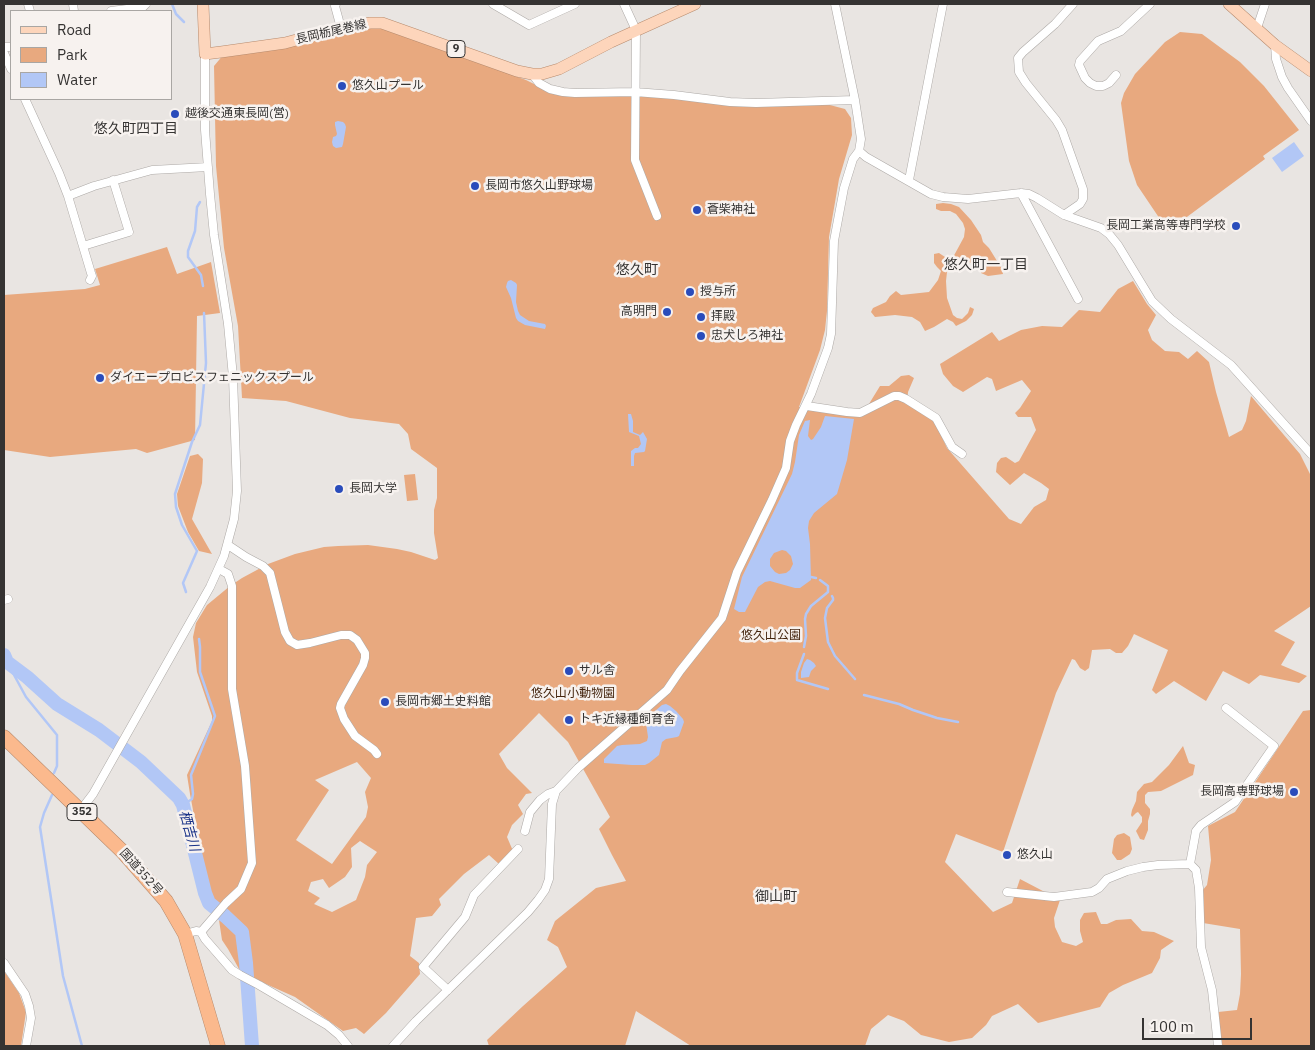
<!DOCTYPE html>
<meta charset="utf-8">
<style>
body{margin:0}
#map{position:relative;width:1315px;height:1050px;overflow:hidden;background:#e9e5e2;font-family:"IBM Plex Sans",sans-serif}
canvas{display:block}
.frame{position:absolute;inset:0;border:5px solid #353332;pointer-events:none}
.legend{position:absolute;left:10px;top:10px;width:162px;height:90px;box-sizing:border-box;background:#f7f2ef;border:1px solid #a9a6a3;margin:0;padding:6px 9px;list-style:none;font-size:15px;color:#353332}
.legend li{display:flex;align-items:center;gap:10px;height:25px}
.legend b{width:25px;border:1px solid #a9a6a3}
.scale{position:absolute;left:1142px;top:1018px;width:110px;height:22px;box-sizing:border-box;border:2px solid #353332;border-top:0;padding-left:6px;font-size:15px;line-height:18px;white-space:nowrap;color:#353332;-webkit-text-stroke:4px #f7f2ef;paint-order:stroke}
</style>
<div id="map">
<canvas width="1315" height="1050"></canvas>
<div class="frame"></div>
<ul class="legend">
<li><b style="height:6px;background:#fdd5bb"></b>Road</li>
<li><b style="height:14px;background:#e8a97f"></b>Park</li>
<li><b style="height:14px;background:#b2c7f6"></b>Water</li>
</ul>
<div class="scale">100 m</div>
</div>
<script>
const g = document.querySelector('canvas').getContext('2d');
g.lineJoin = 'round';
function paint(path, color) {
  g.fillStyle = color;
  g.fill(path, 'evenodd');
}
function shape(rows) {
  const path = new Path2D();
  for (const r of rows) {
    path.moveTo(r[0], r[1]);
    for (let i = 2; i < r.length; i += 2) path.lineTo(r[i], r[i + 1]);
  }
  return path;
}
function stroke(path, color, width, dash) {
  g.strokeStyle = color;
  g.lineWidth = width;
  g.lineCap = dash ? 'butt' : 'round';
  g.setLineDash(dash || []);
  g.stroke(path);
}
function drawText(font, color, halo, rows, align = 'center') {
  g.font = font + ' "IBM Plex Sans","Noto Sans JP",sans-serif';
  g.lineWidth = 5;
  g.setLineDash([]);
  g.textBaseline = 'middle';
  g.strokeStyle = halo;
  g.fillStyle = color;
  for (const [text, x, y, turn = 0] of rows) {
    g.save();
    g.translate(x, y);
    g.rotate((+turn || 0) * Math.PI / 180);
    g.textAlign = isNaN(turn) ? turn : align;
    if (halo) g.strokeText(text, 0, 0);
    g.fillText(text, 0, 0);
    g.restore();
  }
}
paint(shape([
 [384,28,526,80,550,92,581,96,644,96,826,104,845,109,851,118,852,135,839,179,829,237,827,311,825,330,820,350,799,407,850,415,864,412,880,386,889,386,901,376,909,375,914,378,908,392,907,403,933,420,937,426,947,448,1009,519,1021,524,1034,507,1046,500,1049,489,1041,483,1024,473,1010,485,996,472,997,463,1001,458,1006,457,1015,463,1019,461,1036,430,1031,417,1018,417,1015,413,1020,408,1031,391,1022,380,996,391,992,379,987,377,963,392,953,386,943,374,940,364,992,332,999,341,1021,330,1042,326,1062,327,1079,310,1100,312,1118,289,1133,281,1147,304,1156,315,1148,330,1152,340,1165,351,1179,352,1188,359,1197,351,1209,362,1216,392,1229,437,1242,430,1246,421,1251,396,1300,454,1311,476,1311,606,1274,631,1295,642,1281,665,1307,676,1299,683,1260,675,1249,684,1223,671,1206,701,1174,681,1156,694,1152,690,1168,650,1134,634,1128,646,1122,653,1116,653,1110,649,1092,650,1089,668,1085,671,1080,668,1075,660,1072,659,1056,693,1003,852,956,834,945,862,993,912,1012,903,1020,879,1060,900,1054,918,1055,927,1062,942,1076,946,1083,942,1080,931,1080,920,1084,913,1096,912,1101,924,1107,924,1116,920,1131,919,1142,931,1154,932,1174,941,1161,950,1160,958,1152,973,1123,985,1109,993,1100,1007,1038,1023,1018,1004,992,1016,986,1025,972,1038,949,1042,921,1035,904,1021,888,1015,871,1029,865,1046,691,1046,636,1011,625,1046,489,1046,487,1040,523,1006,567,967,558,947,547,940,555,921,596,888,626,881,612,855,599,829,610,817,568,742,539,713,499,754,507,768,532,793,526,794,518,805,523,814,512,825,507,837,513,851,499,864,489,855,464,874,439,899,441,905,432,916,416,918,410,956,419,963,420,974,386,1013,364,1034,356,1028,343,1031,295,997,257,980,239,969,228,949,222,940,219,920,211,896,211,891,207,885,203,864,198,852,198,842,195,830,193,810,190,794,187,775,212,721,212,716,197,672,193,637,196,623,207,605,230,586,242,578,268,564,295,554,324,547,338,546,368,545,397,549,411,552,435,560,438,558,434,533,434,510,437,498,437,468,411,449,408,434,399,424,350,418,286,401,242,398,238,326,224,248,216,166,214,66,224,54,355,29],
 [357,762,371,778,365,792,368,807,366,817,332,864,296,840,329,790,315,780],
 [360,841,377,852,367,865,365,877,356,900,332,912,314,904,320,898,308,891,311,882,323,879,329,888,345,877,352,867,351,848],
 [1180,32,1202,34,1240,62,1264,86,1299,130,1263,156,1265,159,1168,231,1137,185,1129,161,1121,103,1124,93,1135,74,1165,42],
 [943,203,951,204,959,207,971,220,981,235,983,242,989,248,1002,269,1003,274,988,276,981,273,980,267,977,263,971,263,961,257,956,259,956,265,954,270,947,272,946,281,947,298,953,315,957,318,962,319,968,313,970,307,974,309,972,315,966,321,956,326,953,322,947,319,934,327,925,331,920,322,912,317,895,315,875,317,871,312,873,308,886,302,890,296,896,291,901,295,929,292,938,280,941,271,937,267,934,263,934,254,939,253,951,261,964,237,965,229,963,223,956,214,950,211,941,211,936,209,936,204],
 [167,247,177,274,211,262,220,313,197,316,195,440,147,453,136,449,50,457,4,450,4,295,85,289,100,285,95,269],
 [198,454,203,459,202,483,192,519,212,554,199,551,188,532,178,506,177,494,190,456],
 [415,474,418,500,407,501,404,475],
 [1311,710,1311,1046,1221,1046,1218,1012,1237,1010,1240,994,1241,974,1240,929,1203,923,1202,891,1207,885,1211,860,1208,826,1235,812,1303,711],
 [1183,746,1189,763,1195,765,1193,775,1161,791,1148,792,1145,795,1145,803,1150,809,1150,814,1148,821,1148,830,1144,840,1140,839,1136,831,1142,822,1142,817,1138,812,1136,813,1132,817,1131,815,1132,810,1136,801,1137,792,1144,784,1152,782,1169,765],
 [1124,833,1130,837,1132,849,1130,854,1121,860,1117,860,1112,853,1114,839,1117,835],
 [4,971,19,993,26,1012,21,1046,4,1046]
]), '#e8a97f');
paint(shape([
 [338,121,343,122,345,124,346,127,343,144,342,147,336,148,333,146,332,142,333,137,336,136,337,134,335,125,335,122],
 [1294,142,1304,156,1282,172,1272,158],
 [511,280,516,283,517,285,516,302,518,311,520,315,529,321,545,324,546,326,545,329,525,325,518,321,516,318,511,298,506,287,507,283,508,281],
 [628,414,631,414,633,421,633,432,640,435,643,432,647,439,645,451,644,452,635,453,634,456,634,466,631,466,631,451,635,448,638,448,641,444,639,436,629,432],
 [825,416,854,419,847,460,837,494,814,513,809,521,808,528,810,544,811,580,800,588,795,588,770,581,765,582,758,587,745,612,739,612,734,609,742,577,792,474,795,462,799,435,805,421,810,420,808,436,811,440,813,439,821,427],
 [782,550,786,551,791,556,793,564,790,570,786,573,779,574,775,572,770,566,770,559,774,553],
 [807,659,810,660,814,663,816,666,811,671,809,677,801,678,801,672,804,663],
 [666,704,670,706,676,711,683,719,684,722,679,736,677,737,666,739,662,742,659,755,649,763,645,765,632,765,604,763,604,759,617,746,622,745,640,744,647,741,648,737,646,723,648,717,662,705]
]), '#b2c7f6');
stroke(shape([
 [172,4,176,14,184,22],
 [200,202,197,207,195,231,188,251,188,257,201,275,203,286],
 [811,577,816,578],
 [186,592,183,583,197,551,182,525,176,507,175,494,192,442,200,425,206,363,204,313],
 [832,596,833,598,833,600,827,608,825,618,828,642,835,656,855,679],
 [804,647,806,636,805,619,806,614,811,606,828,592,828,586,820,580],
 [804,654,797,673,797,680,828,689],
 [7,662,26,697,57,735,57,766,54,773],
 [864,695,899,704,913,710,937,718,958,722],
 [52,795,44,813,40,827,63,976,82,1046],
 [183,805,192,799,193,794,191,775,215,716,200,672,200,647,199,639]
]), '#b2c7f6', 2.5);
stroke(shape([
 [4,655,7,662,27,677,57,704,99,730,141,762,179,798,183,805,205,893,209,903,225,916,242,932,246,963,252,1046]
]), '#b2c7f6', 14);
const street = shape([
 [28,4,30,11],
 [73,4,74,11],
 [336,4,335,6,341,28],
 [493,4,529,25,575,4],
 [624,4,636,30,635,160,657,216],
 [111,11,143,7,146,4],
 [1257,28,1265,4],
 [1275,45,1276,59,1282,77,1288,88,1311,121],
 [4,47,11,47],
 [4,53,11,69],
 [532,74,539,83,550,89,563,92,575,93,635,92,674,95,730,102,756,103,855,100],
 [1116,75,1109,83,1103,86,1096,86,1090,83,1085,78,1079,65,1080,61,1098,41,1121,31,1150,4],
 [25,99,59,173,68,196,91,273,92,276,90,280],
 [859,151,866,157,931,194,943,197,968,199,1021,193,1029,194,1037,198,1064,215,1101,228,1109,234,1118,245,1152,301,1171,319,1231,365,1311,454],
 [909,180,943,4],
 [1021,193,1078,299],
 [68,196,94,186,152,170,208,167],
 [1064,215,1080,204,1083,199,1083,189,1062,130,1056,120,1026,83,1019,72,1018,58,1023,52,1055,24,1073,4],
 [83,246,129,232,113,180],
 [807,406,847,412,860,413,894,396,899,396,906,399,936,418,952,447,962,454],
 [228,545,246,557,263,566,270,573,285,632,290,641,297,645,310,643,341,635,350,635,357,640,365,653,365,658,363,665,341,704,340,708,344,719,355,736,374,750,377,754],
 [4,600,8,599],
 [80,811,93,794,210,587,224,556,234,519,237,491,233,377,228,324,214,235,210,194,205,130,205,54],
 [525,831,530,812,540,800,548,794,556,791],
 [1190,864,1196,831,1201,825,1235,802,1274,746,1226,708],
 [1007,892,1054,897,1092,892,1099,888,1107,879,1127,871,1143,867,1158,865,1190,864,1196,870,1199,888,1201,947,1212,990,1218,1046],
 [201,932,205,939,232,970,240,975,259,985,327,1025,339,1035,348,1046],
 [185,934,196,931,201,932,226,903,241,889,252,863,245,766,232,689,232,586,228,574,219,569],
 [4,963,25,994,29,1006,31,1018,26,1046],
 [448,990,423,967,465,917,474,895,518,849],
 [393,1046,416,1021,528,912,538,900,545,890,549,879,552,804,556,791,578,768,667,690,680,671,722,618,737,572,772,500,786,468,790,441,796,425,811,394,828,348,831,334,834,241,844,188,853,159,859,151,861,139,855,100,835,4]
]);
const primary = shape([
 [203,4,205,54,221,52,285,43,341,28,370,23,382,23,517,71,532,74,542,74,559,69,611,42,695,4],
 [1229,4,1275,45,1311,71]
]);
const highway = shape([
 [4,737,122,851,166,901,185,934,218,1046]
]);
stroke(street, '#ada9a6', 9);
stroke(primary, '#b68a6d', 12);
stroke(highway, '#b68a6d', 15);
stroke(street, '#fff', 8);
stroke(primary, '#fdd5bb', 11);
stroke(highway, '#fbb98d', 14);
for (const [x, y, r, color] of [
 [342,86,5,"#2a4cbb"],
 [175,114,5,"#2a4cbb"],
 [475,186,5,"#2a4cbb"],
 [697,210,5,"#2a4cbb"],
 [1236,226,5,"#2a4cbb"],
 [690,292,5,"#2a4cbb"],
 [667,312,5,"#2a4cbb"],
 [701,317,5,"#2a4cbb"],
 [701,336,5,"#2a4cbb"],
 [100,378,5,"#2a4cbb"],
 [339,489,5,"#2a4cbb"],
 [569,671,5,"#2a4cbb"],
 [385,702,5,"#2a4cbb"],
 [569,720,5,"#2a4cbb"],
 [1294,792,5,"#2a4cbb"],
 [1007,855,5,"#2a4cbb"]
]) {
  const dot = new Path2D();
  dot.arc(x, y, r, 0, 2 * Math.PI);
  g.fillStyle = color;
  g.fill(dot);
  stroke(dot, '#f7f2ef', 2);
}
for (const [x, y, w] of [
 [456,49,18],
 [82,812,30]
]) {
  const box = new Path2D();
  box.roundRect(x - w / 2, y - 8.5, w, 17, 4);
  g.fillStyle = '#f7f2ef';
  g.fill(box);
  stroke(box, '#353332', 1);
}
drawText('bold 11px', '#353332', null, [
 ["9",456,49],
 ["352",82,812]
]);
drawText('12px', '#353332', '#f7f2ef', [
 ["長岡栃尾巻線",331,32,-13],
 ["国道352号",141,872,48]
]);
drawText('12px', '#353332', '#f7f2ef', [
 ["悠久山プール",352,86],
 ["越後交通東長岡(営)",185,114],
 ["長岡市悠久山野球場",485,186],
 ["蒼柴神社",707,210],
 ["長岡工業高等専門学校",1226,226,"right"],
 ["授与所",700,292],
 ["高明門",657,312,"right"],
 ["拝殿",711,317],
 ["忠犬しろ神社",711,336],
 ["ダイエープロビスフェニックスプール",110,378],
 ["長岡大学",349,489],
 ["サル舎",579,671],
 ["長岡市郷土史料館",395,702],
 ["トキ近縁種飼育舎",579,720],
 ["長岡高専野球場",1284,792,"right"],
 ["悠久山",1017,855]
], 'left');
drawText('12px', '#44250e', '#f7f2ef', [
 ["悠久山公園",771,636],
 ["悠久山小動物園",573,694]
]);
drawText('14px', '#353332', '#f7f2ef', [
 ["悠久町四丁目",136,129],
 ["悠久町一丁目",986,265],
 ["悠久町",637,270],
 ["御山町",776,897]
]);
drawText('italic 14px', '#183187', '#f7f2ef', [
 ["栖吉川",189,831,74]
]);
</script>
